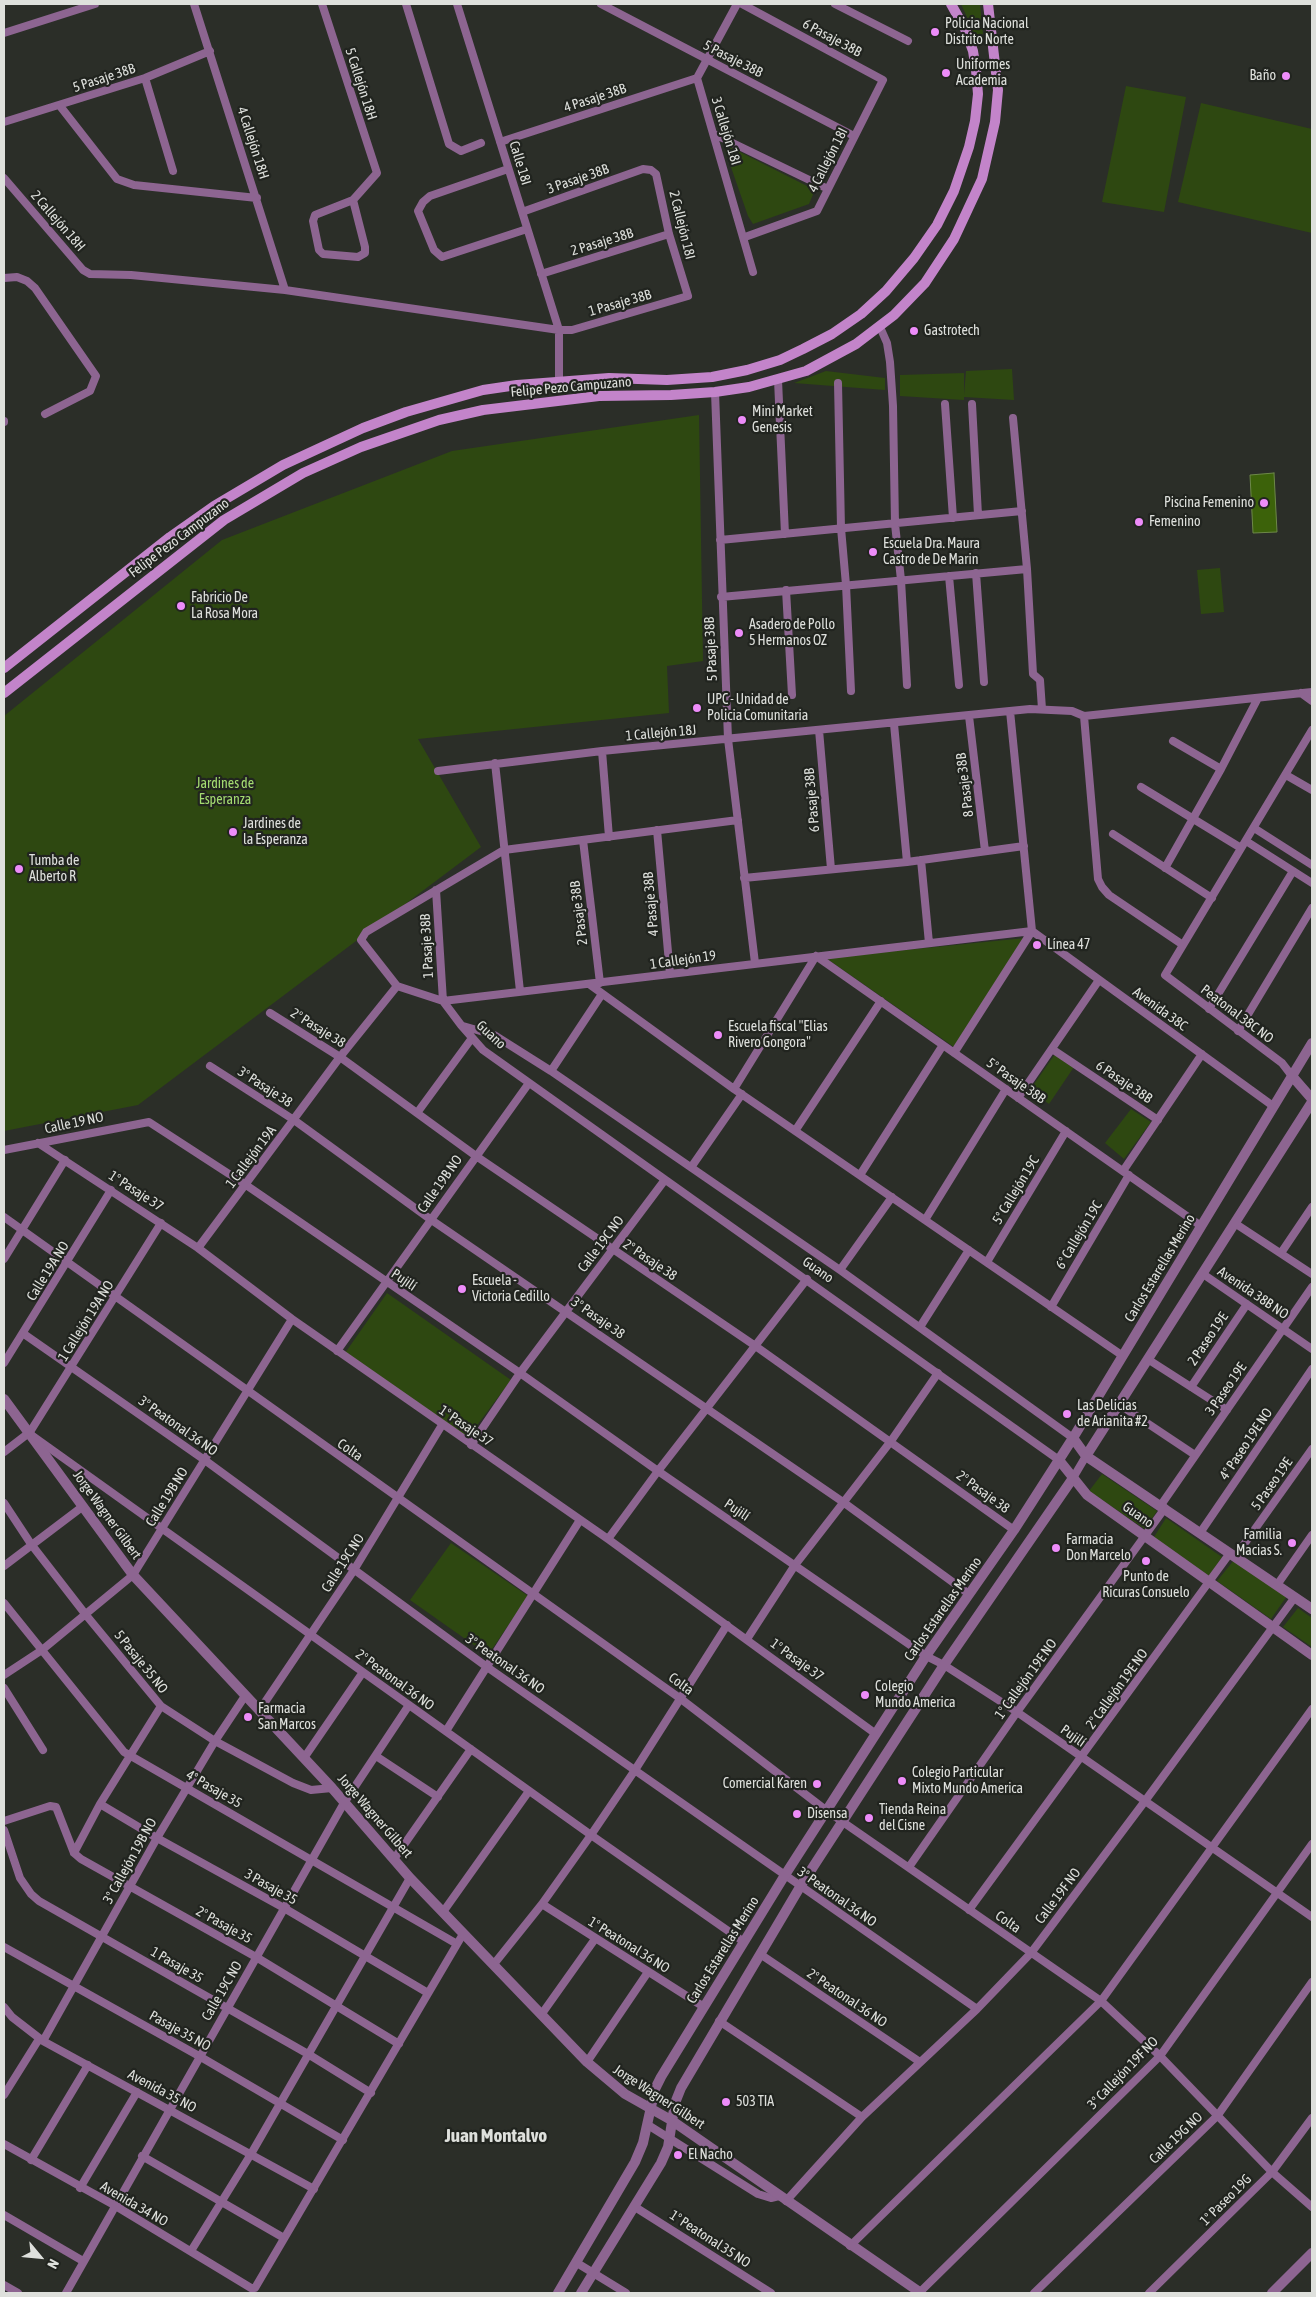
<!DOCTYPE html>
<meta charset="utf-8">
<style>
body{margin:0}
#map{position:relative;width:1316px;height:2297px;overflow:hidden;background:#2b2e28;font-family:"Asap Condensed",sans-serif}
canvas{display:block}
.frame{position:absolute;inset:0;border:5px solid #dee0dc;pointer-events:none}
.north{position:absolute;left:15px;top:2232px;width:50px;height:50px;-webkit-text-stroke:4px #21241f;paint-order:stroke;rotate:118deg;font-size:14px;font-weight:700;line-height:20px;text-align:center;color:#dee0dc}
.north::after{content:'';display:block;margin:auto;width:18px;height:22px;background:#dee0dc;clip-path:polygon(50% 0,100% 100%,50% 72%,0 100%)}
</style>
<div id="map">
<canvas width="1316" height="2297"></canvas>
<div class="frame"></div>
<div class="north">N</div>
</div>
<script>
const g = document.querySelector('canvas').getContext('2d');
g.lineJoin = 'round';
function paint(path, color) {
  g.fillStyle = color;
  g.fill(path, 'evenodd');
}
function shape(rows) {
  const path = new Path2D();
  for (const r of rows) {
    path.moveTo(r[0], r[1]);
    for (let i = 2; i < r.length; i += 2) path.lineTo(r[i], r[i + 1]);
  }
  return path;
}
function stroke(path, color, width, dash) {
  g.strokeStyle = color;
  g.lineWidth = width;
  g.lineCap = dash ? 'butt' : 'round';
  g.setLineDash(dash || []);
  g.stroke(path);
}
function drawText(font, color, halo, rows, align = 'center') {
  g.font = font + ' "Asap Condensed",sans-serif';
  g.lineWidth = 4.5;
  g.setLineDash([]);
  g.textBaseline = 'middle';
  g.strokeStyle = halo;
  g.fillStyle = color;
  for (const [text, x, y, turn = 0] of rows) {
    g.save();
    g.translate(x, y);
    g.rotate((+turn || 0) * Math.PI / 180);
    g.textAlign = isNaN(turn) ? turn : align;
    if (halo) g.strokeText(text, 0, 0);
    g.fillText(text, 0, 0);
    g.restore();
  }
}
paint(shape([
 [961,4,980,4,983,34,975,35],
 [1126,86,1186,97,1164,212,1102,202],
 [1201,103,1312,129,1312,233,1178,202],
 [730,147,815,190,809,204,753,224,748,216,725,150],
 [1012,369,1014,400,964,397,964,400,900,396,900,375,964,373,964,395,966,371],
 [826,371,885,378,885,390,794,383],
 [699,415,703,661,667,666,669,713,418,739,481,847,138,1105,4,1131,4,716,222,540,452,451],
 [1220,568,1224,612,1201,614,1197,570],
 [1025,938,954,1047,826,958],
 [1055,1054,1074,1067,1049,1104,1030,1090],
 [1131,1109,1151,1122,1124,1159,1105,1143],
 [387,1293,511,1380,466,1440,345,1353],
 [1102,1474,1157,1511,1145,1529,1089,1491],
 [1166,1518,1222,1557,1209,1576,1154,1537],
 [451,1543,528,1596,488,1655,410,1600],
 [1234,1560,1287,1596,1271,1619,1217,1581],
 [1298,1608,1312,1618,1312,1647,1283,1627]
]), '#2e4811');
const water = shape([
 [1274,473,1277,532,1253,533,1250,475,1274,473]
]);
paint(water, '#3c620a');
stroke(water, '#6d8849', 1);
stroke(shape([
 [194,4,285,290],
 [322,4,377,173,353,200,315,215,313,221,319,250,323,254,358,257,365,253,365,247,353,200],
 [406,4,449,144,461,151,481,143],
 [457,4,559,330,559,382],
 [601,4,854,136],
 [737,4,697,78,753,272],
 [742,4,883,80,817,211,745,237],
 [835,4,908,41],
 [4,33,95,4],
 [145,78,173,171],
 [60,106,117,179,134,185,257,198],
 [4,122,145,78,210,51],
 [714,134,828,189],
 [500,142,697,78],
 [508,169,430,196,423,202,418,211,434,250,442,257,527,229],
 [4,178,83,270,90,274,131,275,285,290,559,330,572,330,688,296,669,234,656,174,651,170,643,169,522,212],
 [541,274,669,234],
 [4,278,17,277,27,281,35,288,96,376,90,391,45,414],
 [880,327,887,343,890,362,893,406,895,524,901,580,907,685],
 [778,380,785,534],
 [838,383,841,528,846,585,851,691],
 [715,392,728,739,755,963],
 [945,404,953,518],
 [972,404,978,515],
 [1013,418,1027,569,1033,674,1040,680,1042,709],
 [4,421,4,422],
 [720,540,1022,511],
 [976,573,984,682],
 [949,576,959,685],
 [786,590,792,695],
 [721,597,1027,569],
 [1301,693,1312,701],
 [969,716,985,851],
 [1084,716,1098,879,1102,887,1109,895,1183,945],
 [894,724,907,862],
 [819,730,831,869],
 [1173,741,1221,769],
 [602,751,609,837],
 [495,763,520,991],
 [438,771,602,751,1030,709,1072,711,1084,716,1312,692],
 [1286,775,1312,790],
 [1141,787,1241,848],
 [738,820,504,850,366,932,361,940,397,986,443,1001,1032,931,1273,1106],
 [1254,828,1312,865],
 [657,830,670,974],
 [1113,834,1212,898],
 [583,840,600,983],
 [1246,841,1312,883],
 [921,860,929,943],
 [1165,868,1221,769,1258,698],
 [744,878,907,862,1024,846],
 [436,890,443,1001,461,1025,483,1050,1059,1460],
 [816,956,1201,1226],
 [589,984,734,1089,1123,1356],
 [1209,1009,1293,871],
 [270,1013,340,1057,476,1156,754,1345,1014,1530],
 [463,1026,494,1035,551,1071,840,1270,1073,1438],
 [1238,1031,1312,908],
 [1052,1049,1158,1120],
 [954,1053,1032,931,1010,711],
 [210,1066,294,1120,430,1219,843,1502,969,1594],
 [551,1071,602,994],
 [1292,1076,1282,1063,1165,975,1312,730],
 [734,1089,816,956],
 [1018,1098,1099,980],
 [417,1113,472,1038],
 [795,1131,881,1001],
 [38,1143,198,1248,292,1319,608,1539,876,1734],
 [4,1150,149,1122,246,1185,520,1373,658,1471,926,1656,944,1665,1017,1712,1312,1917],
 [692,1166,742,1094],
 [1123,1171,1202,1054],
 [860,1175,943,1045],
 [4,1217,681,1699,827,1811,1101,2001,1160,2056,1272,2172,1312,2207],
 [925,1220,1006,1089],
 [1236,1224,1312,1274],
 [198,1248,340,1057,397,986],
 [1281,1253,1312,1207],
 [4,1259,65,1160],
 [987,1262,1066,1131],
 [840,1270,892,1197],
 [1203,1274,1312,1349],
 [1051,1307,1129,1175],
 [920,1327,969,1250],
 [24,1334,206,1461,487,1667,977,2009],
 [337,1351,529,1083],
 [1149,1360,1227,1410],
 [4,1363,111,1190],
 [1191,1387,1247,1304],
 [1120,1405,1195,1455],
 [34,1437,591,1835,744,1942],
 [471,1445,520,1373,664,1181],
 [4,1452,30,1432,161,1223],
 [1073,1478,1086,1456],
 [4,1503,31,1544,86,1615,161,1706,215,1741,293,1783,311,1790,332,1788],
 [1161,1505,1312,1287],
 [1200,1533,1312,1369],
 [608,1539,658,1471,807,1279],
 [1235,1557,1312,1449],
 [4,1566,82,1507],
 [1277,1585,1312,1535],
 [4,1603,124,1752,457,1944],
 [747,1639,795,1565,891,1441,938,1373],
 [4,1675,42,1650,133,1575,292,1319],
 [4,1688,43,1750],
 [259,1711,354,1570,442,1425],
 [446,1731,580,1520],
 [376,1756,438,1797],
 [304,1758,363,1672],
 [100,1804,157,1838,284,1908,428,1993],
 [4,1821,50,1806,56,1807,74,1853,81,1859,256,1957,399,2044],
 [4,1830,20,1878,31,1894,39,1901,308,2054,371,2093],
 [74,1853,100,1804,161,1706],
 [394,1859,471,1749],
 [909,1867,1017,1712,1165,1508],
 [542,1904,704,2007],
 [969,1910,1230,1553],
 [443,1912,529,1791],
 [4,1947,199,2056,343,2140],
 [760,1954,920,2062],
 [494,1964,542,1904,591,1835,635,1770,727,1625],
 [4,2007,12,2017,43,2041,314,2189],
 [541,2015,595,1939],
 [719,2021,862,2117],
 [43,2041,157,1838,215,1741,245,1696],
 [587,2062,648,1972],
 [4,2095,39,2039],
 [648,2125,758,2194,771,2198,779,2196],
 [4,2144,114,2205,251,2288,255,2288,463,1934],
 [142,2156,284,2238],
 [31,2160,88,2065],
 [80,2188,137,2092],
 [786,2201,862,2117,977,2009,1031,1953,1145,1801,1295,1597],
 [635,2207,771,2293],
 [4,2215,83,2261],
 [850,2246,1101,2001,1312,1709],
 [191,2251,251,2154,410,1878],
 [577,2263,626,2293],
 [4,2285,18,2293],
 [920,2292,1160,2056,1312,1844],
 [66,2293,344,1803,409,1705],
 [1034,2293,1218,2115,1312,1982],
 [1149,2293,1272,2172,1312,2118]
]), '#8d6591', 8);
stroke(shape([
 [1292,1076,1312,1099],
 [4,1399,133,1575,332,1788,410,1878,587,2062,625,2094,671,2120,921,2293],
 [1073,1438,1086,1456,1312,1609],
 [1086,1456,1312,1102],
 [1059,1460,1087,1495,1312,1655],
 [558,2293,635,2162,643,2143,655,2089,661,2077,785,1875,926,1656,1014,1530,1073,1438,1312,1043],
 [581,2293,661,2163,668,2147,675,2103,681,2088,800,1887,944,1665,1073,1478],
 [1272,2293,1312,2253]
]), '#8d6591', 10);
stroke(shape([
 [4,668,170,537,214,506,283,465,363,428,406,412,483,390,517,385,609,378,667,380,712,377,747,370,780,360,803,349,832,334,861,314,886,291,914,258,937,225,954,191,969,147,975,121,978,94,976,70,973,51,965,29,951,4],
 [4,693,224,520,303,473,361,447,439,420,483,410,599,396,671,395,715,392,749,387,806,371,856,344,894,315,925,283,954,239,982,179,995,122,998,90,988,4]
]), '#c384ca', 10);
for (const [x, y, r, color] of [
 [935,32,5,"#ed8cf9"],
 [946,73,5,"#ed8cf9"],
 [1286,76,5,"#ed8cf9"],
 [914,331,5,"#ed8cf9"],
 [742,420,5,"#ed8cf9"],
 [1264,503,5,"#ed8cf9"],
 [1139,522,5,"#ed8cf9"],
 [873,552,5,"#ed8cf9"],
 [181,606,5,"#ed8cf9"],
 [739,633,5,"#ed8cf9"],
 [697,708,5,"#ed8cf9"],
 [233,832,5,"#ed8cf9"],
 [19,869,5,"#ed8cf9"],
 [1037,945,5,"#ed8cf9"],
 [718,1035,5,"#ed8cf9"],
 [462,1289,5,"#ed8cf9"],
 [1067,1414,5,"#ed8cf9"],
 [1292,1543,5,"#ed8cf9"],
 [1056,1548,5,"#ed8cf9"],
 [1146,1561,5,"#ed8cf9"],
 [865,1695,5,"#ed8cf9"],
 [248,1717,5,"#ed8cf9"],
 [902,1781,5,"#ed8cf9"],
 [817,1784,5,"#ed8cf9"],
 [797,1814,5,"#ed8cf9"],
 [869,1818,5,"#ed8cf9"],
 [726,2102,5,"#ed8cf9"],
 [678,2155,5,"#ed8cf9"]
]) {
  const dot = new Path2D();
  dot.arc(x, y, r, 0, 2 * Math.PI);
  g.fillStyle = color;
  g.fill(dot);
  stroke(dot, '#21241f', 2);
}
drawText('14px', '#dee0dc', '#21241f', [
 ["Policia Nacional",945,24],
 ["Distrito Norte",945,40],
 ["Uniformes",956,65],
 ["Academia",956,81],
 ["Baño",1276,76,"right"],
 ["Gastrotech",924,331],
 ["Mini Market",752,412],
 ["Genesis",752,428],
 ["Piscina Femenino",1254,503,"right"],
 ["Femenino",1149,522],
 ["Escuela Dra. Maura",883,544],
 ["Castro de De Marin",883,560],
 ["Fabricio De",191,598],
 ["La Rosa Mora",191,614],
 ["Asadero de Pollo",749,625],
 ["5 Hermanos OZ",749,641],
 ["UPC - Unidad de",707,700],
 ["Policia Comunitaria",707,716],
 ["Jardines de",243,824],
 ["la Esperanza",243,840],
 ["Tumba de",29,861],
 ["Alberto R",29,877],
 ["Línea 47",1047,945],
 ["Escuela fiscal \"Elias",728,1027],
 ["Rivero Gongora\"",728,1043],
 ["Escuela -",472,1281],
 ["Victoria Cedillo",472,1297],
 ["Las Delicias",1077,1406],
 ["de Arianita #2",1077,1422],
 ["Familia",1282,1535,"right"],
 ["Macias S.",1282,1551,"right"],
 ["Farmacia",1066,1540],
 ["Don Marcelo",1066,1556],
 ["Punto de",1146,1577,"center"],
 ["Ricuras Consuelo",1146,1593,"center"],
 ["Colegio",875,1687],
 ["Mundo America",875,1703],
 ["Farmacia",258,1709],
 ["San Marcos",258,1725],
 ["Colegio Particular",912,1773],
 ["Mixto Mundo America",912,1789],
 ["Comercial Karen",807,1784,"right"],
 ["Tienda Reina",879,1810],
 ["del Cisne",879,1826],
 ["Disensa",807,1814],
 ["503 TIA",736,2102],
 ["El Nacho",688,2155]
], 'left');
drawText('14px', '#dee0dc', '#21241f', [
 ["6 Pasaje 38B",832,38,28],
 ["5 Pasaje 38B",733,59,27],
 ["5 Pasaje 38B",104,78,-18],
 ["5 Callejón 18H",361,84,72],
 ["4 Pasaje 38B",595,98,-18],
 ["3 Callejón 18I",726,131,73],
 ["4 Callejón 18H",253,143,72],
 ["4 Callejón 18I",828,160,-63],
 ["Calle 18I",520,163,73],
 ["3 Pasaje 38B",578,179,-19],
 ["2 Callejón 18H",58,221,49],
 ["2 Callejón 18I",682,225,76],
 ["2 Pasaje 38B",602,242,-17],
 ["1 Pasaje 38B",620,303,-16],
 ["Felipe Pezo Campuzano",571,387,-5],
 ["Felipe Pezo Campuzano",179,538,-37],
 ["5 Pasaje 38B",711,649,-93],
 ["1 Callejón 18J",661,733,-5],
 ["8 Pasaje 38B",965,785,-97],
 ["6 Pasaje 38B",812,800,-95],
 ["4 Pasaje 38B",651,904,-95],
 ["2 Pasaje 38B",579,913,-97],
 ["1 Pasaje 38B",427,946,-93],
 ["1 Callejón 19",683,960,-8],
 ["Avenida 38C",1160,1009,36],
 ["Peatonal 38C NO",1237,1014,37],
 ["2° Pasaje 38",318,1028,32],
 ["Guano",491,1035,43],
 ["5° Pasaje 38B",1016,1081,35],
 ["6 Pasaje 38B",1124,1082,34],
 ["3° Pasaje 38",265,1087,33],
 ["Calle 19 NO",74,1123,-12],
 ["1 Callejón 19A",251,1157,-53],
 ["Calle 19B NO",440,1184,-55],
 ["5° Callejón 19C",1016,1190,-59],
 ["1° Pasaje 37",136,1191,33],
 ["6° Callejón 19C",1079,1235,-59],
 ["Calle 19C NO",601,1244,-53],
 ["2° Pasaje 38",650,1260,34],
 ["Carlos Estarellas Merino",1160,1268,-59],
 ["Guano",818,1270,35],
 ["Calle 19A NO",48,1271,-58],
 ["Pujilí",404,1280,34],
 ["Avenida 38B NO",1253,1293,34],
 ["3° Pasaje 38",598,1318,35],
 ["1 Callejón 19A NO",86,1321,-58],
 ["2 Paseo 19E",1208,1339,-56],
 ["3 Paseo 19E",1226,1389,-55],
 ["3° Peatonal 36 NO",178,1426,35],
 ["1° Pasaje 37",466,1426,34],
 ["4° Paseo 19E NO",1246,1444,-56],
 ["Colta",350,1450,35],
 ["5 Paseo 19E",1272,1484,-55],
 ["2° Pasaje 38",983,1492,36],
 ["Calle 19B NO",167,1497,-58],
 ["Pujilí",737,1510,34],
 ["Jorge Wagner Gilbert",107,1515,54],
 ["Guano",1138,1515,35],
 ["Calle 19C NO",343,1563,-57],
 ["Carlos Estarellas Merino",943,1609,-55],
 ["1° Pasaje 37",797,1660,36],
 ["5 Pasaje 35 NO",141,1662,51],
 ["3° Peatonal 36 NO",505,1664,35],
 ["1° Callejón 19E NO",1026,1679,-54],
 ["2° Peatonal 36 NO",395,1680,36],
 ["Colta",681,1684,36],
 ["2° Callejón 19E NO",1117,1689,-54],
 ["Pujilí",1073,1736,35],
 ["4° Pasaje 35",214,1789,30],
 ["Jorge Wagner Gilbert",375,1816,49],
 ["3º Callejón 19B NO",130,1861,-61],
 ["3 Pasaje 35",271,1887,29],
 ["Calle 19F NO",1058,1896,-53],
 ["3° Peatonal 36 NO",837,1897,35],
 ["Colta",1008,1922,35],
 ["2° Pasaje 35",224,1925,29],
 ["1° Peatonal 36 NO",629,1945,32],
 ["Carlos Estarellas Merino",723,1950,-58],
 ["1 Pasaje 35",177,1965,30],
 ["Calle 19C NO",222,1991,-60],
 ["2° Peatonal 36 NO",847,1998,34],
 ["Pasaje 35 NO",180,2031,29],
 ["3° Callejón 19F NO",1123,2073,-46],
 ["Avenida 35 NO",162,2091,28],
 ["Jorge Wagner Gilbert",659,2097,33],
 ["Calle 19G NO",1176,2138,-44],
 ["1° Paseo 19G",1226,2200,-45],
 ["Avenida 34 NO",134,2204,30],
 ["1° Peatonal 35 NO",710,2239,33]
]);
drawText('14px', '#a4dc71', '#21241f', [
 ["Jardines de",225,784],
 ["Esperanza",225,800]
]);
drawText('bold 19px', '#dee0dc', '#21241f', [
 ["Juan Montalvo",496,2136]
]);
</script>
